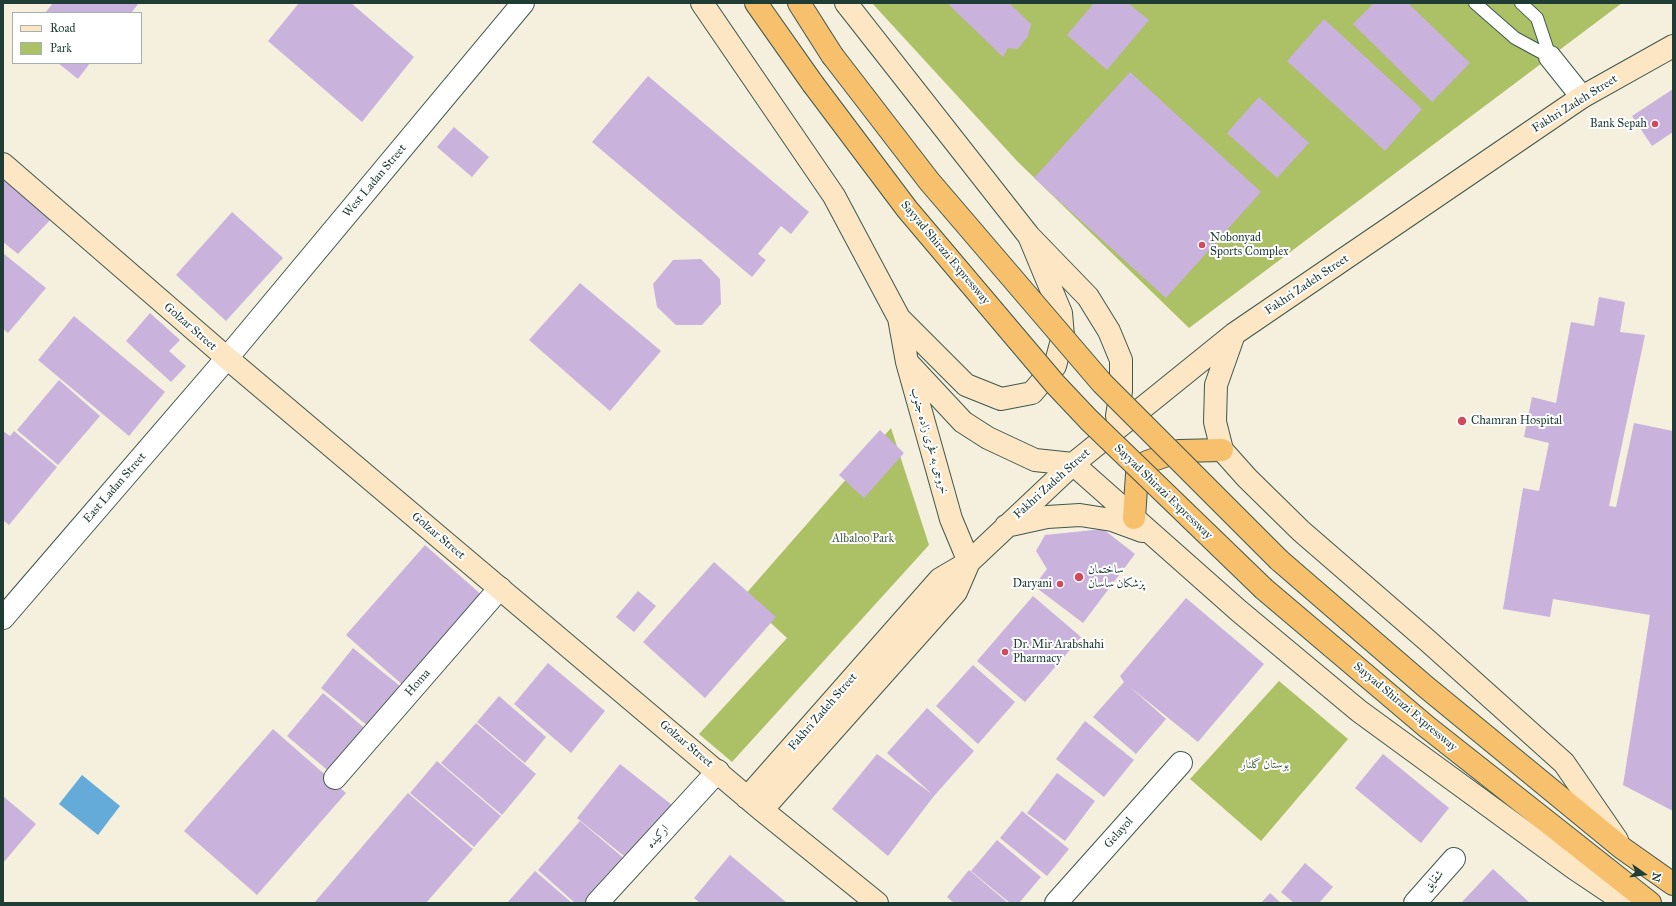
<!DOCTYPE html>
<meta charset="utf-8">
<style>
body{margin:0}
#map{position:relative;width:1676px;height:906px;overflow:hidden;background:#f5efde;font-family:"IM FELL Great Primer",serif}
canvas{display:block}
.frame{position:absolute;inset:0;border:4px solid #1f3d34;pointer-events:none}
.legend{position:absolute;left:12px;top:12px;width:130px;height:52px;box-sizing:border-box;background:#fff;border:1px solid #a5b1ae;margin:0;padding:5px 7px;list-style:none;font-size:12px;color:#1f3d34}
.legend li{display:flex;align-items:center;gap:8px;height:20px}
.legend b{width:20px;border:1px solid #a5b1ae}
.north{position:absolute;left:1624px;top:854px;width:40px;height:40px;-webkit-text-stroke:3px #fff;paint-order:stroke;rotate:104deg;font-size:11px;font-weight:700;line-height:16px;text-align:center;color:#1f3d34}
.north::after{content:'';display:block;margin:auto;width:14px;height:18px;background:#1f3d34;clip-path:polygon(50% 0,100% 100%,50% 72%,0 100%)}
</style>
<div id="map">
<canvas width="1676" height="906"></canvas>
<div class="frame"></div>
<ul class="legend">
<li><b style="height:5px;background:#fce6c4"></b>Road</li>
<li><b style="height:11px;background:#acc065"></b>Park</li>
</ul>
<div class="north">N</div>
</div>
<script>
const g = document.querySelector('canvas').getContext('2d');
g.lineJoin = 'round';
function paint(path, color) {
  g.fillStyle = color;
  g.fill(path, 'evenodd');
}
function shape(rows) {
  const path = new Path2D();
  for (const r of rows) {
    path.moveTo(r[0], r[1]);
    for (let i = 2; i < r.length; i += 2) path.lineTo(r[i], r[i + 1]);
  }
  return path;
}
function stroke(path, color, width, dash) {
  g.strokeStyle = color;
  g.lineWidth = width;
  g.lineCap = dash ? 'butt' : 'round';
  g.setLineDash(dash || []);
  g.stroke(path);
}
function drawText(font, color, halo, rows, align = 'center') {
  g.font = font + ' "IM FELL Great Primer",Amiri,serif';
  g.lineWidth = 4;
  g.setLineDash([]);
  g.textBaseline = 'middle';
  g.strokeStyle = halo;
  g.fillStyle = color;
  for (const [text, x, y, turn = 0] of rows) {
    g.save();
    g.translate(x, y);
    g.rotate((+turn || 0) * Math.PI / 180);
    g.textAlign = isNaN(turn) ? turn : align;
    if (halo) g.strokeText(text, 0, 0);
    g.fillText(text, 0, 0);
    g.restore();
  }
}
paint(shape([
 [872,3,1622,3,1189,328,1017,161],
 [891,428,929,545,732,762,699,734,787,638,743,597],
 [1279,681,1348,739,1261,841,1190,779]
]), '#acc065');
paint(shape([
 [82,775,120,806,98,835,59,804]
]), '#64abda');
paint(shape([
 [53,3,67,4,139,3,131,13,45,13],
 [299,3,351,3,414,57,362,122,268,41],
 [947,3,1009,3,1031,24,1028,36,1018,49,1008,48,1003,57],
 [1094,3,1128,3,1149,20,1107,70,1067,35],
 [1374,3,1408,3,1470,63,1432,102,1353,24],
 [1324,19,1422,109,1385,151,1287,61],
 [58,63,90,63,78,79],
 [1130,72,1261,192,1166,298,1034,178],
 [648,76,809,212,791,234,781,226,758,254,766,260,752,277,592,142],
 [1673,89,1673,132,1652,146,1632,116],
 [1259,97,1309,143,1277,178,1227,133],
 [454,127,489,157,472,177,437,147],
 [3,171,53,217,18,254,3,242],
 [232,212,283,258,226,321,176,275],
 [3,253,46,288,8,333,3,329],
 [701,259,720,279,721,304,702,325,676,325,657,307,653,284,673,260],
 [580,283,661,351,610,411,529,340],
 [1599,297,1625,302,1620,332,1645,335,1609,506,1616,507,1634,423,1673,431,1673,811,1623,785,1650,615,1553,599,1550,617,1503,609,1523,488,1539,491,1549,443,1524,437,1532,397,1556,403,1571,322,1594,326],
 [150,313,180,340,169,351,186,366,171,382,126,341],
 [74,316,165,392,129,436,38,360],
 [59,380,100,416,58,465,17,430],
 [880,430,904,453,864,498,839,475],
 [3,431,10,436,14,431,57,467,9,525,3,520],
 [1103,529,1135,554,1083,623,1034,586,1047,569,1036,551,1045,535],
 [425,545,484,597,405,687,346,635],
 [714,562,776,617,705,698,643,642],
 [638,591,656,606,634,632,616,617],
 [1033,596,1081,637,1025,702,977,661],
 [1186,598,1264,664,1198,742,1130,687,1166,719,1136,754,1093,717,1124,682,1120,676],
 [353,648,400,686,368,726,321,688],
 [548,663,605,711,571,753,514,704],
 [973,665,1015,702,978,744,936,706],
 [323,693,368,731,332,774,287,736],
 [499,696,546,737,525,763,477,722],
 [927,708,974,751,934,796,888,856,832,809,877,754,932,794,887,753],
 [1085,721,1134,760,1104,797,1056,759],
 [476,723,536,774,502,815,441,763],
 [273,729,346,793,257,895,184,831],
 [1383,754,1449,808,1421,843,1355,788],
 [437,761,501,816,474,847,410,793],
 [620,764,672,805,629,860,577,818],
 [1057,773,1095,801,1065,841,1027,813],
 [408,793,473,849,426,903,314,903],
 [3,796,36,824,3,863],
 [1022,811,1069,849,1047,876,1000,838],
 [580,821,627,861,590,903,575,903,538,870],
 [997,840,1041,877,1019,903,1010,903,971,871],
 [730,855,787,903,700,903,694,898],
 [1305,863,1333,887,1319,903,1294,903,1281,892],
 [1493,869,1530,903,1461,903],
 [969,870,1008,903,954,903,947,897],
 [535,871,572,903,507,903],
 [1270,893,1281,903,1261,903]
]), '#c9b3dc');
const lane = shape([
 [1475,3,1515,38,1550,57],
 [1521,3,1537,18,1550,57]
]);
const street = shape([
 [1550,57,1582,97],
 [3,618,227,358,523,3],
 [335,778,500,588],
 [597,903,718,771],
 [1056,903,1181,763],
 [1415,903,1454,859]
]);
const secondary = shape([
 [702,3,834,196,899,318,966,385,1001,399,1032,393,1055,366,1063,336,1061,313,1029,236],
 [846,3,1029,236,1088,297,1109,331,1121,360,1121,391,1117,416],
 [3,164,227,358,762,810,877,903],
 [899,318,907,362,951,519,969,562],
 [1234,334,1216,385,1215,422,1222,450,1247,478,1301,531,1428,641,1564,763,1617,840],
 [907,362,963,422,988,438,1035,460,1073,464,1239,611,1359,711,1574,868,1626,903],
 [1006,526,1047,517,1080,515,1112,520,1142,531],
 [747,798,940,579,969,562,1073,464,1234,334,1582,97,1673,46],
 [762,810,956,592,969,562]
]);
const highway = shape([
 [756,3,813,84],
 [799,3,832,55],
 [1134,518,1137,474,1147,462,1179,451,1222,450],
 [1279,560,1426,687,1622,848,1673,884],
 [1264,589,1427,727,1650,903]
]);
stroke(lane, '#3f584e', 14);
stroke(street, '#3f584e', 24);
stroke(secondary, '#3f584e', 24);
stroke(highway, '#3f584e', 24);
stroke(lane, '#fff', 12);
stroke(street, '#fff', 22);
stroke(secondary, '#fce6c4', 22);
stroke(highway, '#f7c06c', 22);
const highwayBridge = shape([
 [832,55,929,181,1102,383,1279,560],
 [813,84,907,209,1055,384,1089,420,1264,589]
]);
stroke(highwayBridge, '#3f584e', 24, []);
stroke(highwayBridge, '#f7c06c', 22);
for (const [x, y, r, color] of [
 [1655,124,4,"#d1495b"],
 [1202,245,4,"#d1495b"],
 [1462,421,5,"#d1495b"],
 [1079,577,5,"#d1495b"],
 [1060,584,4,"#d1495b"],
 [1005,652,4,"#d1495b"]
]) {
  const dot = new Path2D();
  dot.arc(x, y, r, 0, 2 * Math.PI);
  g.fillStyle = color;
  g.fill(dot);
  stroke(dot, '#fff', 1.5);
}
drawText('12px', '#1f3d34', '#fff', [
 ["Fakhri Zadeh Street",1575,104,-32],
 ["West Ladan Street",375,181,-50],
 ["Sayyad Shirazi Expressway",945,253,50],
 ["Fakhri Zadeh Street",1307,285,-34],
 ["Golzar Street",190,327,41],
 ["خروجی به فخری زاده جنوب",929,441,74],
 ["Fakhri Zadeh Street",1052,484,-42],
 ["East Ladan Street",115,488,-49],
 ["Sayyad Shirazi Expressway",1163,492,44],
 ["Golzar Street",438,536,40],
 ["Homa",418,683,-49],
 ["Sayyad Shirazi Expressway",1405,707,40],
 ["Fakhri Zadeh Street",823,712,-49],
 ["Golzar Street",686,744,40],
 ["Gelayol",1119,833,-48],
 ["ارکیده",658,837,-48],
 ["شقایق",1434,881,-49]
]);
drawText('12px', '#1f3d34', '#fff', [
 ["Bank Sepah",1647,124,"right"],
 ["Nobonyad",1210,238],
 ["Sports Complex",1210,252],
 ["Chamran Hospital",1471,421],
 ["ساختمان",1088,570],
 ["پزشکان ساسان",1088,584],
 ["Daryani",1052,584,"right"],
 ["Dr. Mir Arabshahi",1013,645],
 ["Pharmacy",1013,659]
], 'left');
drawText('12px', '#496443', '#fff', [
 ["Albaloo Park",863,539],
 ["بوستان گلنار",1265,765]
]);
</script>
